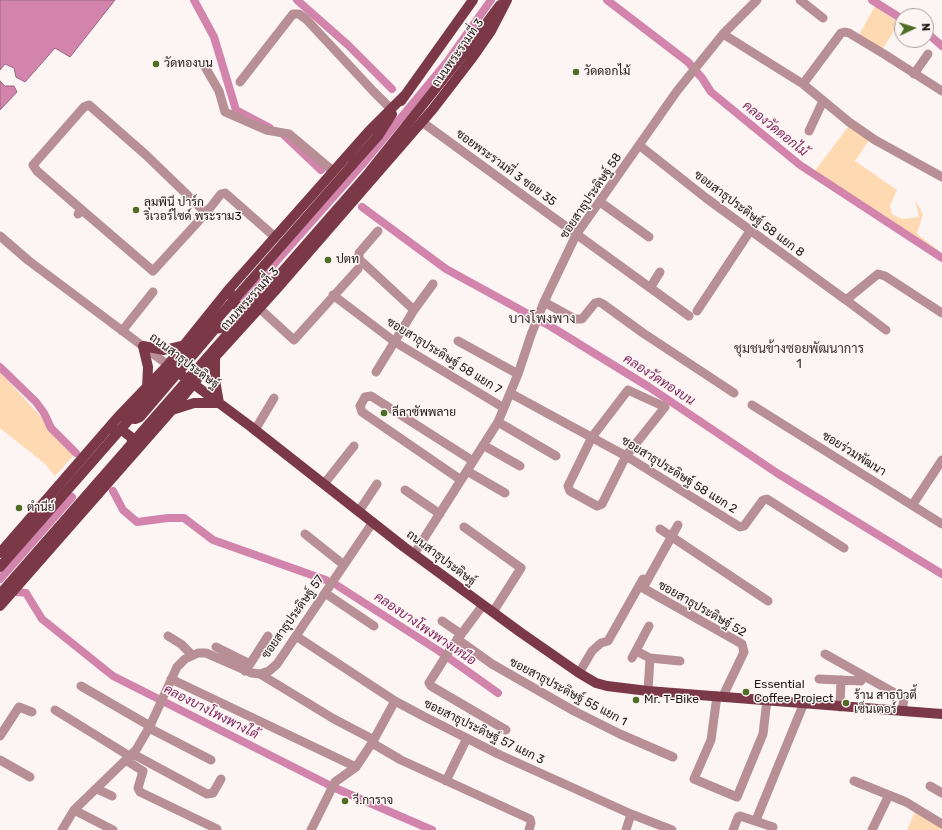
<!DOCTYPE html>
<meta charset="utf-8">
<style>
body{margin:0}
#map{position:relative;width:942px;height:830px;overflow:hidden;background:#fcf5f4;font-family:Rubik,sans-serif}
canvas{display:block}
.north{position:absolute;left:894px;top:8px;width:40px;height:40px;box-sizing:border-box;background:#fcf5f4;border:1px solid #a39d9c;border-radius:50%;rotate:86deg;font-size:11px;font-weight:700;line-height:16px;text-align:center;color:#1e1817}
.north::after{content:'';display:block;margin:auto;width:14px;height:18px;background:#4e6d22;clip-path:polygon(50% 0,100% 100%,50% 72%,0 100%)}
</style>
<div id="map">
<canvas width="942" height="830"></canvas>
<div class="north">N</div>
</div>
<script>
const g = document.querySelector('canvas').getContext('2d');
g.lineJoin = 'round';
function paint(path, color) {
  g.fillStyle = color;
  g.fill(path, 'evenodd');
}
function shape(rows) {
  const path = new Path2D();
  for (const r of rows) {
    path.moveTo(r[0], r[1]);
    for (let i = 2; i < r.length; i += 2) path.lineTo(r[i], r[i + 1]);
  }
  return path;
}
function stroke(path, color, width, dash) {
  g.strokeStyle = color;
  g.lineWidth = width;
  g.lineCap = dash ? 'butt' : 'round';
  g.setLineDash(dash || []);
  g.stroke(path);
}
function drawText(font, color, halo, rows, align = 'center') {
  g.font = font + ' Rubik,Sarabun,sans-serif';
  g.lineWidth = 3;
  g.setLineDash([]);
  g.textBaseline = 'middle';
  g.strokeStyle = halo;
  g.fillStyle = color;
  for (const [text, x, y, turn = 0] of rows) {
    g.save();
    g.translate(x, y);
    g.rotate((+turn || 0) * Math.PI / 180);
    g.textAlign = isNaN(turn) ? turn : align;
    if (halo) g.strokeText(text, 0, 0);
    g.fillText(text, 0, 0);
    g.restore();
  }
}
paint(shape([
 [875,6,899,23,882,50,859,35],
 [848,127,869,140,855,161,897,190,890,206,892,214,902,219,919,217,915,200,923,214,917,234,942,253,942,260,814,172],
 [0,372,75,454,55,476,44,463,0,428],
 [915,811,942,827,942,830,907,830]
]), '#fed9b2');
const water = shape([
 [0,0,115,0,70,57,55,48,25,82,16,77,14,68,5,64,0,70,0,0],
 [0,81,5,86,14,86,17,92,0,110,0,81]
]);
paint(water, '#d384ad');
stroke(water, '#9d6480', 1);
stroke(shape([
 [194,0,214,37,236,110,270,128],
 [297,0,348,45,392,89],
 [607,0,688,62,702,78,711,92,800,165,942,258],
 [872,0,902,19],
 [926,32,942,46],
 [284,135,321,170],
 [362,207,446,269,550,326,649,387,777,473,942,574],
 [242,300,366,160,447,62,491,0],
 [0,367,36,402,44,413,51,428,76,453],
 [113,491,123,510,137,522,168,518,184,518,213,540,326,580],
 [0,579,72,497],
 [338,586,439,651,498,693],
 [9,591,26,593,42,619,113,676,335,788,432,830]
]), '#d384ad', 8);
stroke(shape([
 [800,0,823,18],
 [723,34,803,84,849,122,875,140,942,177],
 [204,65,219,91,225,112,266,130,289,134,333,171],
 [914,74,928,54],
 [240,82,293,14,299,14,306,19,373,91,391,109],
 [803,84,841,33,845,32,849,33,884,54,942,91],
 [422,122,689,316],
 [809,131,823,101],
 [639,145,706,198,846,300,878,274,885,276,942,313],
 [600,202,649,237],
 [82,210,153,271,206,213],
 [78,214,82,210,37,171,33,165,84,107,89,105,146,155,206,213,221,194,225,193,275,237],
 [378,231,359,253,359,259,414,310],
 [0,236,29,261,168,365],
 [650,288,660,272],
 [333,295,395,342,504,408],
 [846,300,886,330],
 [544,302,575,319,582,319,595,303,599,302,603,304,643,333,734,393],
 [259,308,294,340,358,269],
 [697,311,750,231],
 [122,331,153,292],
 [458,341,518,374],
 [376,372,414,310,433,284],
 [628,390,665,407,626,456,602,504,597,506,570,491,568,486,592,437,628,390],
 [510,393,626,456,740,527,744,526,763,500,767,499,844,548],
 [752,405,942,524],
 [498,422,556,456],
 [255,430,274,398],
 [483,445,520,466],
 [467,471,505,493],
 [461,480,362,412,360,406,365,397,371,396,473,461],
 [324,484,354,446],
 [405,490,440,514],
 [913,504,942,460],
 [359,511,377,484],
 [678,525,643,588,742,644,744,652,723,696],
 [464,527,521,568,493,612],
 [660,529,768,601],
 [305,534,344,565],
 [414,554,498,422,518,374,531,335,544,302,576,235,677,91,723,34,757,0],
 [325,593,374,626],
 [483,605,451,648,429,683,431,686,506,730],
 [442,621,461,634],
 [168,636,181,644,192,655],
 [296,636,395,701,423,716,498,754,631,814,672,830],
 [457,639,492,664,574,711,620,734,673,757],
 [216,647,250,664,245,671],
 [636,651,650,658,680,661],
 [825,654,900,696,904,699,902,711],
 [632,658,649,626],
 [250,664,268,636],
 [579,673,592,651,601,643,608,641,643,579],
 [260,674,334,719,374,740],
 [171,679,356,767],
 [819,679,861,681],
 [81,686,150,726],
 [648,691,650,658],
 [717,696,711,740,694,779,737,797,763,734,767,700],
 [840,707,841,680],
 [55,710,131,757],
 [149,728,211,760],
 [0,736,19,707,32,712],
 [372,743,401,760,530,819,531,823,529,830],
 [133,754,207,794,213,793,221,779],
 [0,760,30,777],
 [127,761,143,771,138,788,140,792,217,829],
 [446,781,467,738],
 [854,781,906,802,942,824],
 [930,786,942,793],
 [97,789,112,796],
 [74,810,113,830],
 [756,820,804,703],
 [62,830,74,810,136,750,150,726,177,667,185,659,198,653,206,653,252,673,260,674,269,671,277,664,373,522],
 [311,830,335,782,356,767,372,743,395,701],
 [626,830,631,814],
 [733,830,738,817,740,816,773,827],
 [872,830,889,795]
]), '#b78f95', 9);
stroke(shape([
 [464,53,500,5],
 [401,101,473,0],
 [353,164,378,136,392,114],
 [231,294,235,304,242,310,256,310],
 [215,357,215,380,219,403],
 [168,365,250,426,404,547,520,632,579,673,596,683,607,686,648,691,942,714],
 [147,388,148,367,143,346,164,350,185,345],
 [172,410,194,403,219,403],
 [124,418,135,419,140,417,215,329,225,327,238,330],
 [113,430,123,431,131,437,134,450],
 [0,553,118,417,168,365,230,288,369,131,404,96],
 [0,606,172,410,215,357,275,291,433,109,473,57,491,31,507,0]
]), '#7b3947', 10);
stroke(shape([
 [0,567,353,164],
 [0,594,366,176,464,53]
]), '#7b3947', 10);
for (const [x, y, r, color] of [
 [156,64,4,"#4e6d22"],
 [576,72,4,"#4e6d22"],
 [136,210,4,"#4e6d22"],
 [328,260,4,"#4e6d22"],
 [384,413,4,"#4e6d22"],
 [19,508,4,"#4e6d22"],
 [746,692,4,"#4e6d22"],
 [636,700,4,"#4e6d22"],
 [846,703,4,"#4e6d22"],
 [345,801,4,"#4e6d22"]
]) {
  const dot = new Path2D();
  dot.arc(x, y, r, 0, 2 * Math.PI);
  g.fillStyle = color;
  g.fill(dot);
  stroke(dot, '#fcf5f4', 1.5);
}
drawText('12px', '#1e1817', '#fcf5f4', [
 ["ถนนพระรามที่ 3",458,53,-55],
 ["ซอยพระรามที่ 3 ซอย 35",506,168,36],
 ["ซอยสาธุประดิษฐ์ 58",591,196,-56],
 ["ซอยสาธุประดิษฐ์ 58 แยก 8",749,214,37],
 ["ถนนพระรามที่ 3",250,299,-48],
 ["ซอยสาธุประดิษฐ์ 58 แยก 7",444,356,32],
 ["ถนนสาธุประดิษฐ์",184,361,37],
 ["ซอยร่วมพัฒนา",854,454,32],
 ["ซอยสาธุประดิษฐ์ 58 แยก 2",679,475,32],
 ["ถนนสาธุประดิษฐ์",441,558,37],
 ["ซอยสาธุประดิษฐ์ 52",702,609,30],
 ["ซอยสาธุประดิษฐ์ 57",293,617,-55],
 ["ซอยสาธุประดิษฐ์ 55 แยก 1",568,692,28],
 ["ซอยสาธุประดิษฐ์ 57 แยก 3",484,732,26]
]);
drawText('12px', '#1e1817', '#fcf5f4', [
 ["วัดทองบน",164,64],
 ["วัดดอกไม้",584,72],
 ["ลุมพินี ปาร์ก",144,203],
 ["ริเวอร์ไซด์ พระราม3",144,217],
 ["ปตท",336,260],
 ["ลีลาซัพพลาย",392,413],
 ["ตำนีย์",27,508],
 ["Essential",754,685],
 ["Coffee Project",754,699],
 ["ร้าน สาธุบิวตี้",854,696],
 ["เซ็นเตอร์",854,710],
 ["Mr. T-Bike",644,700],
 ["วี.การาจ",353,801]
], 'left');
drawText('italic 13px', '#83275d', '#fcf5f4', [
 ["คลองวัดดอกไม้",775,129,39],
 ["คลองวัดทองบน",659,380,33],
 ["คลองบางโพงพางเหนือ",425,629,34],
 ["คลองบางโพงพางใต้",211,712,27]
]);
drawText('13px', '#423432', '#fcf5f4', [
 ["ชุมชนข้างซอยพัฒนาการ",799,349],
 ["1",799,364]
]);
drawText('14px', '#423432', '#fcf5f4', [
 ["บางโพงพาง",542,319]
]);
</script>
